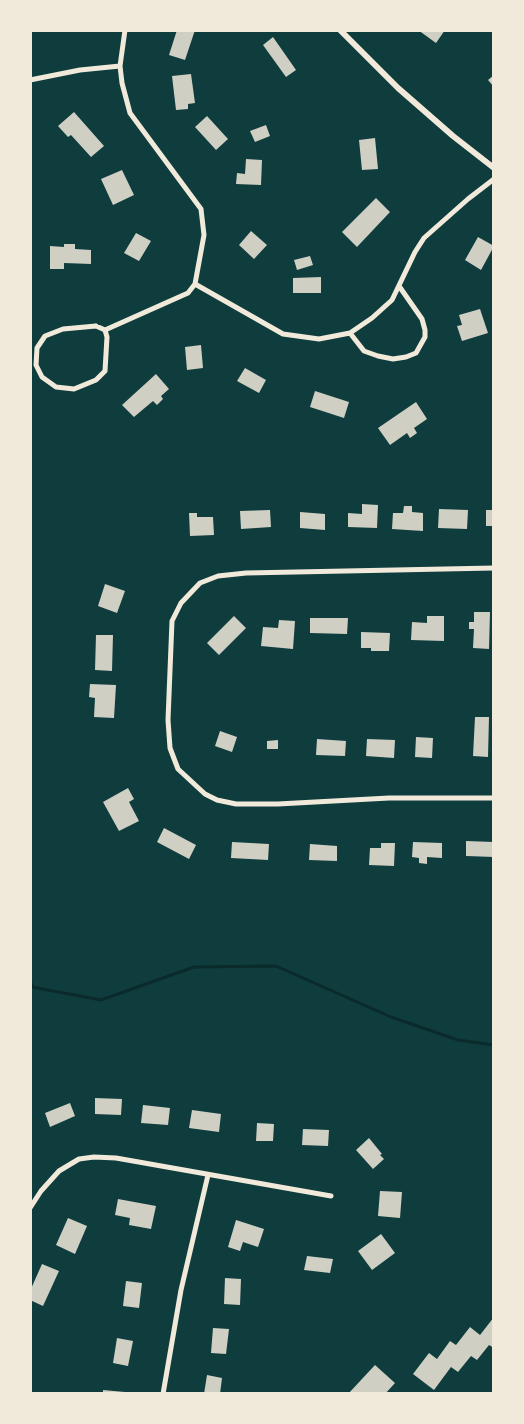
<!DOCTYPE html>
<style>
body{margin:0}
#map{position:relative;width:524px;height:1424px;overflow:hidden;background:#0f3d3e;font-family:"Fira Sans",sans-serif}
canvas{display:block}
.frame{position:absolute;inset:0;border:32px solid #f1e9da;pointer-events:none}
</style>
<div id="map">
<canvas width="524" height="1424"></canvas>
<div class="frame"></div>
</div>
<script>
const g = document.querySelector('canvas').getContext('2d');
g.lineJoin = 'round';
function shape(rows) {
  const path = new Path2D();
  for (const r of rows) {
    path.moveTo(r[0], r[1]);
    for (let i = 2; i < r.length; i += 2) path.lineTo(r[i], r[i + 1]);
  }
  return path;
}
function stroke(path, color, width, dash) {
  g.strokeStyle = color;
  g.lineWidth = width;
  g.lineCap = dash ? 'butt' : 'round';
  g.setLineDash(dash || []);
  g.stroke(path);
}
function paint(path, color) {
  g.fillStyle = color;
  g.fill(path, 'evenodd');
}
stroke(shape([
 [30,979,32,987,101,1000,194,967,276,966,391,1017,458,1040,494,1045]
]), '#0a2a2b', 3);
paint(shape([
 [177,30,195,30,185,60,169,55],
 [418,30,445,30,436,43],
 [273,37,296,70,286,77,263,45],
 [191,74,195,103,188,104,188,109,176,110,172,76],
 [494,75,494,87,488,80],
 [74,112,104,146,91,157,71,135,68,137,58,126],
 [207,116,228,139,216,150,195,127],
 [266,125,270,136,255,142,250,131],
 [375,138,378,169,362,170,359,140],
 [246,159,262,160,261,185,236,184,237,173,245,174],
 [122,170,134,195,113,205,101,179],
 [376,198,390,212,357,247,342,232],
 [251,231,267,245,254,259,239,245],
 [136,233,151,241,139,261,124,253],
 [478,237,494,246,481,270,465,260],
 [64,244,75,244,75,249,91,250,91,264,64,263,64,269,50,269,50,246,64,247],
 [310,256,313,265,297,270,294,260],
 [321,277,321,293,293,293,293,278],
 [480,309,488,333,462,341,457,326,462,325,459,315],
 [201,345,203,368,187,370,185,347],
 [245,368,266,380,259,393,237,381],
 [156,374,169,389,161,396,163,399,157,405,153,401,134,417,122,405],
 [315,391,349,402,344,418,310,407],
 [416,402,427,419,414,428,417,433,410,438,407,433,390,445,378,428],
 [362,504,378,505,377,528,348,527,348,513,362,514],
 [404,506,412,506,412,512,423,513,423,531,392,529,393,513,403,513],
 [439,509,468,510,467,529,438,528],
 [270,510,271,527,241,529,240,511],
 [486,510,494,510,494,526,486,526],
 [300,512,325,514,325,530,300,528],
 [189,513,197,513,197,517,213,517,214,535,190,536],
 [105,584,125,591,117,613,98,606],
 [474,612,490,612,489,649,473,648,474,629,469,629,469,622,474,622],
 [234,616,246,628,219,655,207,643],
 [427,616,444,616,444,641,411,640,412,622,427,623],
 [310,618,348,618,347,634,310,633],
 [279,620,295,621,293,649,261,646,263,627,278,628],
 [361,632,390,633,389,651,371,651,371,648,361,648],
 [96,635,113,635,112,671,95,670],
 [90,684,116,685,114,718,94,717,95,698,89,697],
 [475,717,489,717,488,757,473,756],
 [220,731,237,737,232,752,215,746],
 [416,737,433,738,432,758,415,757],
 [317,739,346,741,345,756,316,755],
 [367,739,395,740,394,758,366,756],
 [278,740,278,749,267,749,267,741],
 [128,788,134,799,129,802,139,821,119,831,103,802],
 [164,828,196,845,189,859,157,842],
 [466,841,494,842,494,857,466,856],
 [232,842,269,844,268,860,231,858],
 [413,842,442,843,442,858,427,857,427,864,419,863,419,858,412,857],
 [381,843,395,843,394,866,369,865,370,848,381,848],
 [310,844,337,846,337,861,309,860],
 [95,1098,122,1099,121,1115,95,1114],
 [70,1103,75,1116,50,1127,45,1113],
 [143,1105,170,1108,168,1125,141,1123],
 [192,1110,221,1114,219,1132,189,1128],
 [257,1123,274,1124,273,1141,256,1141],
 [303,1129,329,1130,328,1146,302,1145],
 [369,1138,382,1154,380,1155,384,1159,373,1169,356,1150],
 [380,1191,402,1192,400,1218,378,1216],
 [118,1199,156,1206,151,1229,129,1225,130,1218,115,1215],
 [68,1218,87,1226,75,1254,56,1245],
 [236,1220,264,1229,258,1247,243,1242,240,1251,228,1247],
 [381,1234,395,1253,372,1270,358,1251],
 [307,1256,333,1259,330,1273,304,1270],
 [42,1264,59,1271,43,1306,30,1300,30,1291],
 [225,1278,241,1279,240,1305,224,1304],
 [126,1281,142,1283,139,1308,123,1306],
 [494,1317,494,1348,489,1345,477,1360,471,1356,458,1372,451,1367,434,1390,413,1374,429,1353,437,1359,450,1341,456,1345,470,1327,480,1335],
 [213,1328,229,1329,226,1354,211,1353],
 [117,1338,133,1341,128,1366,113,1363],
 [375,1365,395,1383,385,1394,348,1394],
 [207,1375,222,1378,220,1394,204,1394],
 [103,1390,125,1392,124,1394,103,1394]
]), '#cfcfc3');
stroke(shape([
 [30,80,80,70,120,66],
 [195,284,283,334,319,339,350,333,372,318,392,300,415,252,424,238,468,199,494,179],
 [96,326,105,330,107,337,105,371,96,380,74,389,56,387,42,377,36,365,37,348,45,336,63,329,96,326],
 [105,330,188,293,195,284,204,235,201,209,130,113,122,83,120,66,125,30],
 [350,333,364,351,378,356,393,359,406,357,416,353,425,337,425,330,422,319,399,286],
 [494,568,246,573,218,576,200,583,181,603,172,621,168,720,170,748,178,769,205,794,217,800,236,804,278,804,389,798,494,798],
 [30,1208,41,1191,59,1171,79,1159,94,1157,116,1158,331,1196],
 [163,1394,181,1290,208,1175]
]), '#f1e9da', 5);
stroke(shape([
 [340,30,398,88,453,136,494,168]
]), '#f1e9da', 6);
</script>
